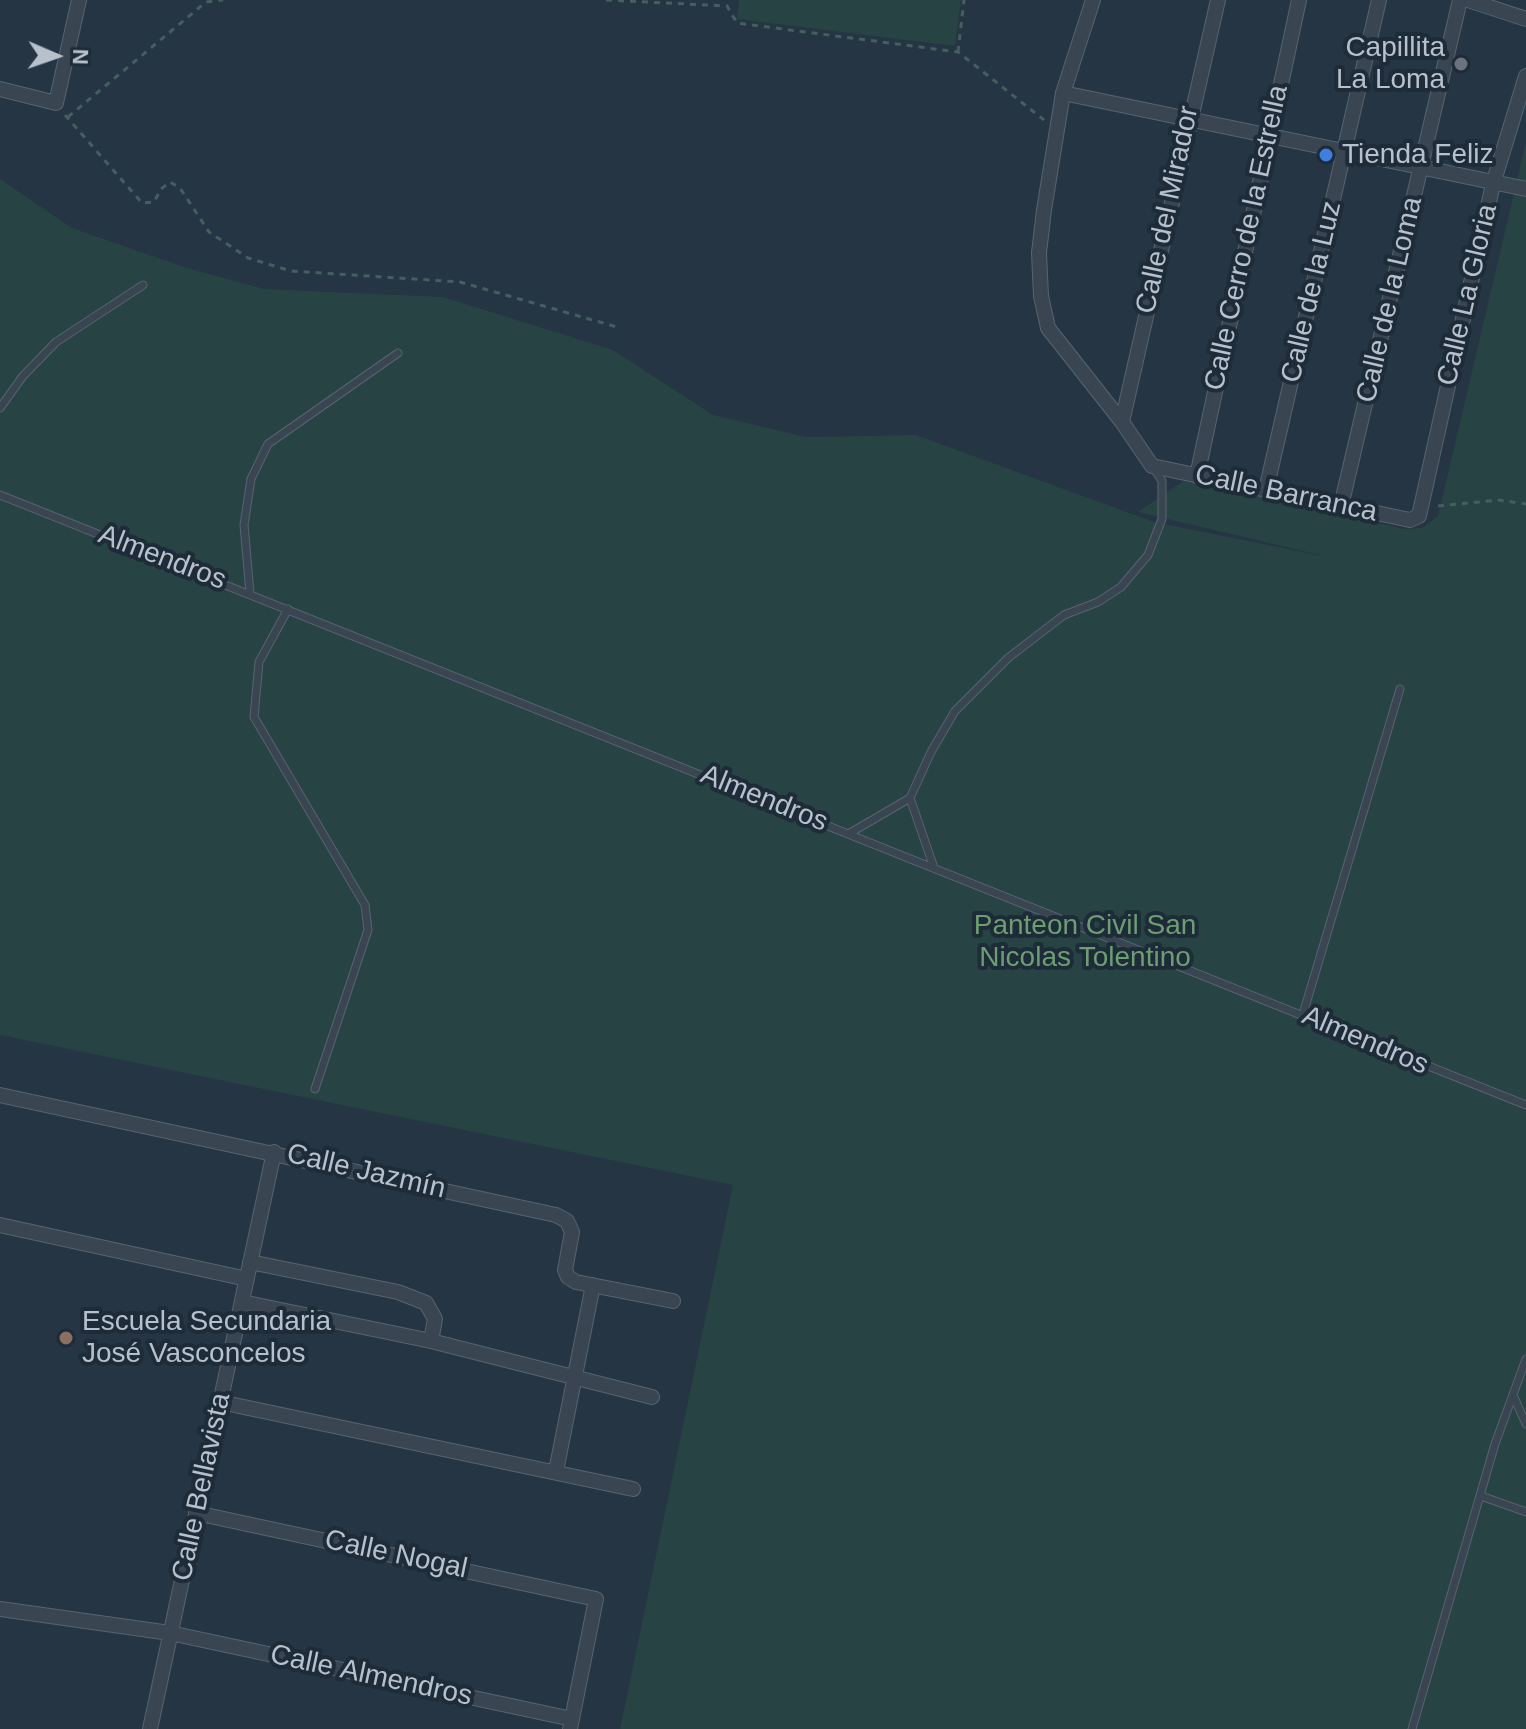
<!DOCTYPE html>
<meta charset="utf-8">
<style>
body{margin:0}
#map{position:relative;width:1526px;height:1729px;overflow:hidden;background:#253543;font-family:Arial,sans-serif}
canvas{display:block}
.north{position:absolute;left:16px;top:16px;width:80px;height:80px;-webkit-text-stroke:6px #1e2b38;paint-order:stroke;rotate:92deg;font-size:22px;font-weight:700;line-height:32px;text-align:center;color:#b6c1cc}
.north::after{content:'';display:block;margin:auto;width:28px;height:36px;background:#b6c1cc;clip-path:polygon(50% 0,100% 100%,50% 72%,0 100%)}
</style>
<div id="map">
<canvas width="1526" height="1729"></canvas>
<div class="north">N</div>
</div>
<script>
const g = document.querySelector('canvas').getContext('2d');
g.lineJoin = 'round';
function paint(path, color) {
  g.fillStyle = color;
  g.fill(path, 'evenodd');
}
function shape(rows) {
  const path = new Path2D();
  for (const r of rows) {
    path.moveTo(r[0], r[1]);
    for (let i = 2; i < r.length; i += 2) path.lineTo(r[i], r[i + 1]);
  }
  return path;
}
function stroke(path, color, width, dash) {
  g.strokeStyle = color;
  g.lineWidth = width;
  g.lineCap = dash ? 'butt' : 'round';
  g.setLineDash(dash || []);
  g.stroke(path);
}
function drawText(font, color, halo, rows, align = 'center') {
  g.font = font + ' Arial,sans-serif';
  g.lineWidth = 8;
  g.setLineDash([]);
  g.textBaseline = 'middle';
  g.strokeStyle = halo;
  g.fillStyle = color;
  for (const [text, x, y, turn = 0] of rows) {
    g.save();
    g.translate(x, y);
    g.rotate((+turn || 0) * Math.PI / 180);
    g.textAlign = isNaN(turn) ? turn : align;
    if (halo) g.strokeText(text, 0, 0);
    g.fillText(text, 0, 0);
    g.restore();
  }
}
paint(shape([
 [739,0,961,0,955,46,737,19],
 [1526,142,1526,1729,620,1729,733,1185,0,1035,0,179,72,228,187,268,264,289,443,297,613,350,713,415,806,437,916,435,1154,522,1328,557,1138,512,1188,478,1404,529,1422,528,1438,516]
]), '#274344');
const lane = shape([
 [0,408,23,376,56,342,143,285],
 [0,495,1526,1105],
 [250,593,244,525,251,479,268,444,398,353],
 [288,609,259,662,254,717,365,905,368,930,315,1089],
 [850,833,910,798],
 [933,865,910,798,931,752,955,711,1008,658,1064,615,1098,602,1121,587,1148,555,1162,519,1162,481,1153,467],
 [1303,1014,1400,689],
 [1513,1395,1526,1424],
 [1481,1496,1526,1512],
 [1412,1729,1495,1444,1526,1359]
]);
const street = shape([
 [1093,0,1063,93,1044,210,1039,253,1041,296,1048,328,1122,422,1152,466,1410,520,1419,516,1493,184,1526,76],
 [1468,0,1526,19],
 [0,89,56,103,79,0],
 [1063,93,1526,189],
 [1122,422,1218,0],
 [1197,476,1299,0],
 [1266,490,1379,0],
 [1341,506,1460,0],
 [0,1095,556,1215,567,1221,572,1232,565,1270,568,1277,576,1282,673,1301],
 [0,1225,247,1279],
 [250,1262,398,1292,426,1303,435,1319,431,1341],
 [242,1302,431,1341,652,1397],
 [220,1402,633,1489],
 [556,1471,593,1285],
 [196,1513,596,1599,570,1729],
 [0,1609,170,1633,572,1719],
 [150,1729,274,1152]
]);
stroke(lane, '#576470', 9);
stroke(street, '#576470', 16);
stroke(shape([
 [606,0,727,6,737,23,958,52,1044,120],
 [958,52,964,0],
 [65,115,142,203,154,202,161,189,170,182,180,188,209,232,248,258,291,271,460,282,617,327],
 [68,117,206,2,223,0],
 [1438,506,1499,500,1526,504]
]), '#455f60', 3, [6, 6]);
stroke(lane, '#394652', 7);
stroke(street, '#394652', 14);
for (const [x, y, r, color] of [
 [1461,64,8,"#6b7280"],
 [1326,155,8,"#3f7fe0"],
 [66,1338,8,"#8d6e63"]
]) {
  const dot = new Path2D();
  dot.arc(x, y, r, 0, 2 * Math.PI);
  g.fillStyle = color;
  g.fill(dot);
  stroke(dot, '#1e2b38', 3);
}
drawText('28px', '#b6c1cc', '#1e2b38', [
 ["Capillita",1445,48,"right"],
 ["La Loma",1445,80,"right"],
 ["Tienda Feliz",1342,155],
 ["Escuela Secundaria",82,1322],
 ["José Vasconcelos",82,1354]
], 'left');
drawText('28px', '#b6c1cc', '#1e2b38', [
 ["Calle del Mirador",1168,210,-78],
 ["Calle Cerro de la Estrella",1247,238,-78],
 ["Calle de la Luz",1312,292,-77],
 ["Calle La Gloria",1468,295,-77],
 ["Calle de la Loma",1390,300,-77],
 ["Calle Barranca",1286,494,12],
 ["Almendros",162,558,21],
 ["Almendros",764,799,22],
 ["Almendros",1365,1041,23],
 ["Calle Jazmín",366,1172,13],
 ["Calle Bellavista",202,1487,-78],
 ["Calle Nogal",396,1555,12],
 ["Calle Almendros",371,1676,12]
]);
drawText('28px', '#6c9e72', '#1e2b38', [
 ["Panteon Civil San",1085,926],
 ["Nicolas Tolentino",1085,958]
]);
</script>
